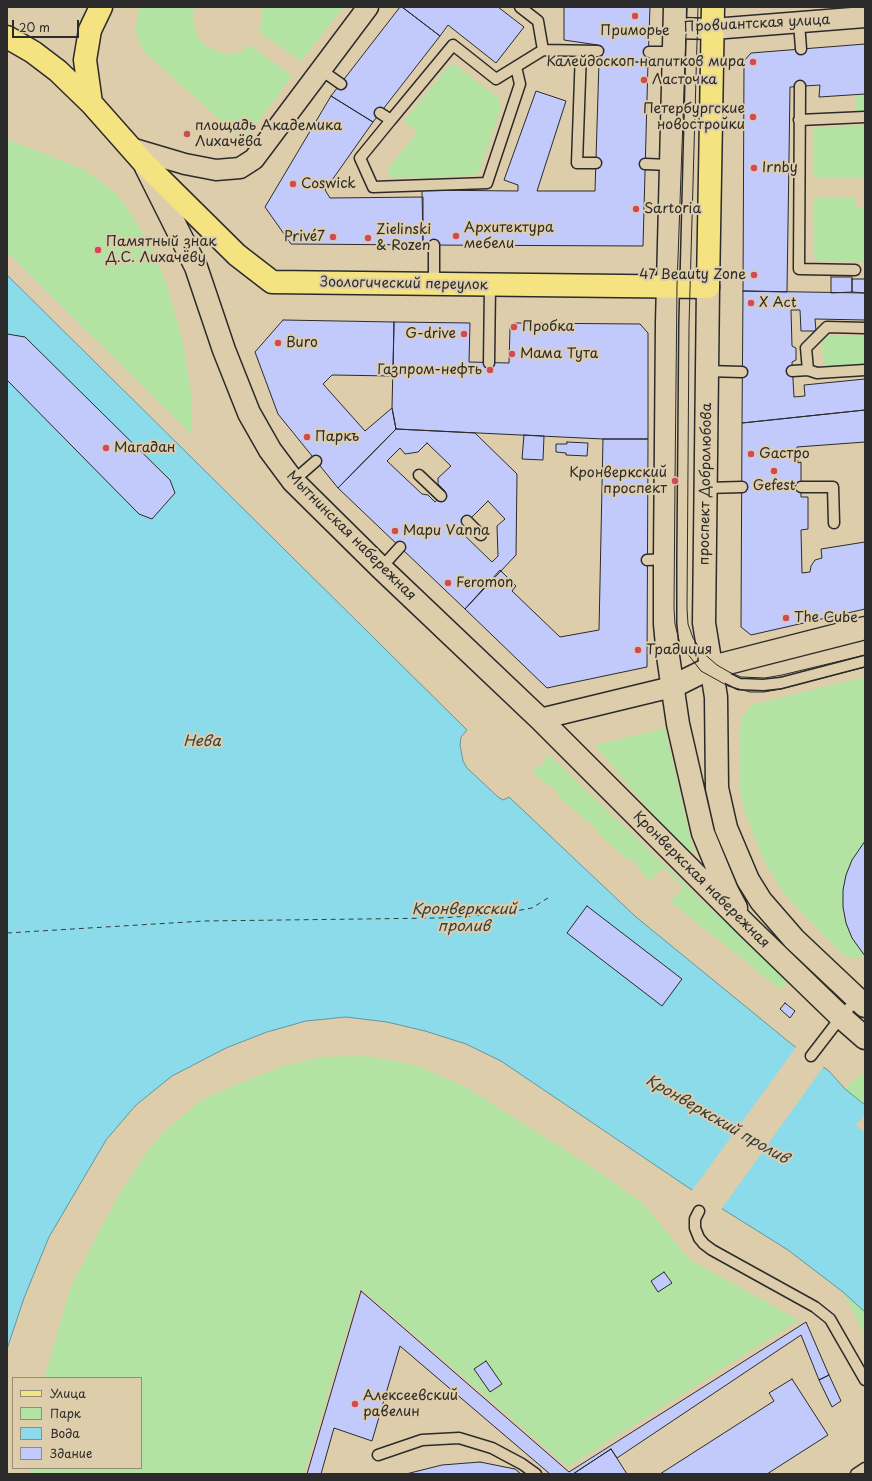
<!DOCTYPE html>
<meta charset="utf-8">
<style>
body{margin:0}
#map{position:relative;width:872px;height:1481px;overflow:hidden;background:#decdaa;font-family:"Playpen Sans",sans-serif}
canvas{display:block}
.frame{position:absolute;inset:0;border:8px solid #2b2b2b;pointer-events:none}
.legend{position:absolute;left:12px;top:1377px;width:130px;height:92px;box-sizing:border-box;background:#decdaa;border:1px solid #968c77;margin:0;padding:5px 7px;list-style:none;font-size:12px;color:#2b2b2b}
.legend li{display:flex;align-items:center;gap:8px;height:20px}
.legend b{width:20px;border:1px solid #968c77}
.scale{position:absolute;left:12px;top:20px;width:67px;height:18px;box-sizing:border-box;border:2px solid #2b2b2b;border-top:0;padding-left:5px;font-size:12px;line-height:14px;white-space:nowrap;color:#2b2b2b;-webkit-text-stroke:3px #decdaa;paint-order:stroke}
</style>
<div id="map">
<canvas width="872" height="1481"></canvas>
<div class="frame"></div>
<ul class="legend">
<li><b style="height:5px;background:#f5e382"></b>Улица</li>
<li><b style="height:11px;background:#b2e3a3"></b>Парк</li>
<li><b style="height:11px;background:#8cdbeb"></b>Вода</li>
<li><b style="height:11px;background:#c2cafc"></b>Здание</li>
</ul>
<div class="scale">20 m</div>
</div>
<script>
const g = document.querySelector('canvas').getContext('2d');
g.lineJoin = 'round';
function paint(path, color) {
  g.fillStyle = color;
  g.fill(path, 'evenodd');
}
function shape(rows) {
  const path = new Path2D();
  for (const r of rows) {
    path.moveTo(r[0], r[1]);
    for (let i = 2; i < r.length; i += 2) path.lineTo(r[i], r[i + 1]);
  }
  return path;
}
function stroke(path, color, width, dash) {
  g.strokeStyle = color;
  g.lineWidth = width;
  g.lineCap = dash ? 'butt' : 'round';
  g.setLineDash(dash || []);
  g.stroke(path);
}
function drawText(font, color, halo, rows, align = 'center') {
  g.font = font + ' "Playpen Sans",sans-serif';
  g.lineWidth = 4;
  g.setLineDash([]);
  g.textBaseline = 'middle';
  g.strokeStyle = halo;
  g.fillStyle = color;
  for (const [text, x, y, turn = 0] of rows) {
    g.save();
    g.translate(x, y);
    g.rotate((+turn || 0) * Math.PI / 180);
    g.textAlign = isNaN(turn) ? turn : align;
    if (halo) g.strokeText(text, 0, 0);
    g.fillText(text, 0, 0);
    g.restore();
  }
}
paint(shape([
 [141,7,195,7,193,16,195,29,199,39,206,46,219,52,230,54,242,51,250,45,292,76,244,141,146,54,139,42,136,29,137,15],
 [260,7,344,7,301,61,259,32,263,14],
 [455,65,499,98,501,107,479,172,470,176,390,178,387,170,417,132,404,121,448,66],
 [865,94,865,111,856,111,855,95],
 [865,125,865,178,813,178,813,128],
 [7,139,83,169,116,193,128,209,150,245,166,282,182,338,192,398,192,435,7,252],
 [856,197,856,208,865,208,865,262,821,262,816,260,813,253,813,198],
 [828,335,865,335,865,364,830,367,823,363,822,341],
 [865,677,865,956,857,958,850,958,843,955,798,909,781,889,767,866,756,842,744,808,740,792,740,731,741,720,746,711,754,704],
 [665,728,695,858,691,860,595,745],
 [549,755,787,981,781,990,670,901,682,891,681,889,683,887,664,868,660,872,658,871,653,876,654,878,651,881,639,871,641,869,630,858,627,860,596,831,597,829,588,820,586,821,557,794,558,792,547,782,546,784,532,772,538,766,540,767,545,762,543,761],
 [363,1056,397,1061,420,1067,467,1088,578,1158,643,1203,689,1259,799,1320,568,1467,360,1288,304,1474,29,1474,30,1468,141,1468,141,1378,44,1378,71,1286,115,1201,147,1151,165,1131,199,1102,223,1090,281,1067,320,1057],
 [861,1074,865,1077,865,1105,845,1089],
 [843,1292,865,1312,865,1337]
]), '#b2e3a3');
const water = shape([
 [7,275,467,730,461,737,460,745,463,761,467,768,498,797,503,800,509,797,636,917,794,1046,829,1071,845,1089,865,1105,865,1312,843,1292,788,1250,689,1188,501,1061,466,1044,425,1031,387,1022,346,1017,306,1021,267,1032,226,1048,172,1076,136,1105,106,1140,49,1237,24,1298,7,1349,7,275]
]);
paint(water, '#8cdbeb');
stroke(water, '#65959e', 1);
paint(shape([
 [797,1046,824,1066,720,1211,691,1192],
 [865,1115,865,1133,856,1125]
]), '#decdaa');
stroke(shape([
 [7,933,204,921,440,918,499,914,532,908,551,896]
]), '#353d3e', 1, [5, 4]);
const building = shape([
 [400,7,402,7,440,36,373,122,331,96,400,7],
 [402,7,498,7,524,27,496,63,448,25,440,36,402,7],
 [564,7,650,7,648,62,599,62,598,45,564,40,564,7],
 [865,44,865,94,819,97,820,85,790,87,787,292,743,291,744,61,751,53,865,44],
 [599,62,648,62,643,246,423,245,422,190,518,191,518,185,504,180,536,91,566,101,537,191,595,191,599,62],
 [331,96,373,122,325,190,330,198,423,197,423,245,291,244,265,207,331,96],
 [831,277,852,277,852,292,831,293,831,277],
 [852,279,865,279,865,293,852,292,852,279],
 [743,291,865,293,865,320,815,319,816,331,801,331,800,310,791,310,792,346,796,348,796,360,792,362,794,397,805,396,804,385,865,379,865,410,742,423,743,291],
 [283,320,394,322,393,376,332,375,323,384,365,431,392,408,396,429,338,488,278,414,255,352,283,320],
 [394,322,470,323,469,362,509,363,510,328,514,323,640,324,648,333,648,439,603,439,396,429,392,408,394,322],
 [7,334,25,337,170,480,175,493,152,519,139,514,7,380,7,334],
 [865,410,865,442,797,447,798,463,801,462,801,497,808,497,808,529,801,530,802,573,810,572,811,566,815,560,822,558,821,549,865,542,865,609,751,635,741,627,742,423,865,410],
 [396,429,475,433,517,474,516,555,465,609,338,488,396,429],
 [427,443,451,466,438,478,438,484,445,491,435,502,428,495,422,494,387,461,400,448,405,454,418,452,427,443],
 [488,501,505,519,497,526,498,556,492,562,459,530,488,501],
 [524,435,544,436,543,460,522,459,524,435],
 [603,439,648,439,647,667,547,688,465,609,500,570,516,586,512,591,560,637,599,630,603,439],
 [567,442,588,443,587,456,566,455,566,453,556,452,556,444,567,444,567,442],
 [865,841,865,956,852,938,846,923,843,907,843,890,846,875,852,860,865,841],
 [587,906,682,979,662,1006,567,933,587,906],
 [785,1003,795,1011,790,1018,780,1009,785,1003],
 [664,1272,672,1283,658,1292,651,1281,664,1272],
 [361,1291,569,1472,806,1322,829,1375,819,1380,801,1335,617,1458,611,1449,573,1474,550,1474,400,1346,372,1441,334,1428,321,1474,307,1474,361,1291],
 [486,1361,502,1384,490,1392,474,1369,486,1361],
 [829,1375,841,1401,832,1407,819,1380,829,1375],
 [792,1379,828,1435,767,1474,660,1474,774,1401,769,1393,792,1379],
 [611,1449,627,1474,573,1474,611,1449],
 [480,1462,515,1469,521,1474,406,1474,442,1465,480,1462]
]);
paint(building, '#c2cafc');
stroke(building, '#2b2b2b', 1);
const service = shape([
 [520,7,538,21,543,50,598,51],
 [799,22,801,49],
 [581,51,577,163,596,163],
 [649,52,673,52],
 [321,70,341,84],
 [800,86,799,269,855,270],
 [380,113,391,120,453,45,496,79,543,50],
 [391,120,360,158,373,187,487,183,520,84,516,67],
 [799,120,865,117],
 [645,164,670,165],
 [434,285,434,245],
 [489,363,490,285],
 [808,370,806,348,827,327,865,328],
 [707,371,742,372],
 [792,371,808,370,817,373,865,370],
 [419,475,441,496],
 [293,481,316,461],
 [801,487,833,487,834,523],
 [706,488,742,487],
 [467,521,481,535],
 [647,560,665,559],
 [381,568,400,547],
 [713,668,727,678,739,684,763,685,781,683,865,661],
 [811,1056,841,1017,859,997],
 [699,1211,695,1219,695,1228,699,1238,704,1244,712,1250,815,1307,830,1319,865,1380],
 [378,1455,422,1440,459,1438,492,1448,522,1464,536,1474],
 [856,1474,865,1468]
]);
const minor = shape([
 [674,28,713,29,865,17],
 [131,148,185,164,216,170,240,168,254,159,368,7],
 [540,719,672,687]
]);
const tertiary = shape([
 [672,687,712,667,865,628]
]);
const secondary = shape([
 [675,7,667,323,665,559,665,624,668,656,678,724,703,833,727,891,736,908],
 [146,167,196,267,224,350,249,413,270,450,293,481,381,568,540,719,747,926,841,1017,865,1038],
 [708,287,704,623,716,697,717,788,726,828,748,880,761,901,794,939,865,1006]
]);
const primary = shape([
 [7,37,33,52,58,71,91,103,145,164,237,255,272,282,708,287,713,7],
 [91,103,85,60,90,30,101,7]
]);
stroke(service, '#2b2b2b', 13);
stroke(minor, '#2b2b2b', 23);
stroke(tertiary, '#2b2b2b', 25);
stroke(secondary, '#2b2b2b', 25);
stroke(primary, '#2b2b2b', 25);
stroke(service, '#decdaa', 10);
stroke(minor, '#decdaa', 20);
stroke(tertiary, '#decdaa', 22);
stroke(secondary, '#decdaa', 22);
stroke(primary, '#f5e382', 22);
stroke(shape([
 [687,7,677,286,675,481,674,608,675,624,680,644,701,671,728,686,750,692,764,692,781,689,865,667],
 [698,7,689,325,687,608,688,624,693,638,702,652,717,665,729,672,741,677,765,678,782,675,865,655]
]), '#2b2b2b', 1);
for (const [x, y, r, color] of [
 [635,16,4,"#d1495b"],
 [753,62,4,"#d1495b"],
 [644,80,4,"#d1495b"],
 [753,117,4,"#d1495b"],
 [187,134,4,"#d1495b"],
 [754,168,4,"#d1495b"],
 [293,184,4,"#d1495b"],
 [636,209,4,"#d1495b"],
 [456,236,4,"#d1495b"],
 [333,237,4,"#d1495b"],
 [368,238,4,"#d1495b"],
 [98,250,4,"#d1495b"],
 [754,275,4,"#d1495b"],
 [751,303,4,"#d1495b"],
 [514,327,4,"#d1495b"],
 [464,334,4,"#d1495b"],
 [278,343,4,"#d1495b"],
 [512,354,4,"#d1495b"],
 [490,370,4,"#d1495b"],
 [307,437,4,"#d1495b"],
 [106,448,4,"#d1495b"],
 [751,454,4,"#d1495b"],
 [774,471,4,"#d1495b"],
 [675,481,4,"#d1495b"],
 [395,531,4,"#d1495b"],
 [448,583,4,"#d1495b"],
 [786,618,4,"#d1495b"],
 [638,650,4,"#d1495b"],
 [355,1404,4,"#d1495b"]
]) {
  const dot = new Path2D();
  dot.arc(x, y, r, 0, 2 * Math.PI);
  g.fillStyle = color;
  g.fill(dot);
  stroke(dot, '#decdaa', 1.5);
}
drawText('14px', '#2b2b2b', '#decdaa', [
 ["Провиантская улица",757,24,-3],
 ["Зоологический переулок",404,284,1],
 ["проспект Добролюбова",706,484,-89],
 ["Мытнинская набережная",351,536,45],
 ["Кронверкская набережная",701,880,45]
]);
drawText('14px', '#2b2b2b', '#decdaa', [
 ["Приморье",635,31,"center"],
 ["Калейдоскоп напитков мира",745,62,"right"],
 ["Ласточка",652,80],
 ["Петербургские",745,109,"right"],
 ["новостройки",745,125,"right"],
 ["площадь Академика",195,126],
 ["Лихачёва",195,142],
 ["Irnby",762,168],
 ["Coswick",301,184],
 ["Sartoria",644,209],
 ["Архитектура",464,228],
 ["мебели",464,244],
 ["Zielinski",376,230],
 ["& Rozen",376,246],
 ["Privé7",325,237,"right"],
 ["Памятный знак",106,242],
 ["Д.С. Лихачёву",106,258],
 ["47 Beauty Zone",746,275,"right"],
 ["X Act",759,303],
 ["Пробка",522,327],
 ["G-drive",456,334,"right"],
 ["Buro",286,343],
 ["Мама Тута",520,354],
 ["Газпром-нефть",482,370,"right"],
 ["Паркъ",315,437],
 ["Магадан",114,448],
 ["Gастро",759,454],
 ["Кронверкский",667,473,"right"],
 ["проспект",667,489,"right"],
 ["Gefest",774,486,"center"],
 ["Мари Vаnnа",403,531],
 ["Feromon",456,583],
 ["The Cube",794,618],
 ["Традиция",646,650],
 ["Алексеевский",363,1396],
 ["равелин",363,1412]
], 'left');
drawText('italic 15px', '#353d3e', '#decdaa', [
 ["Нева",202,742],
 ["Кронверкский",464,910],
 ["пролив",464,927],
 ["Кронверкский пролив",717,1120,30]
]);
</script>
